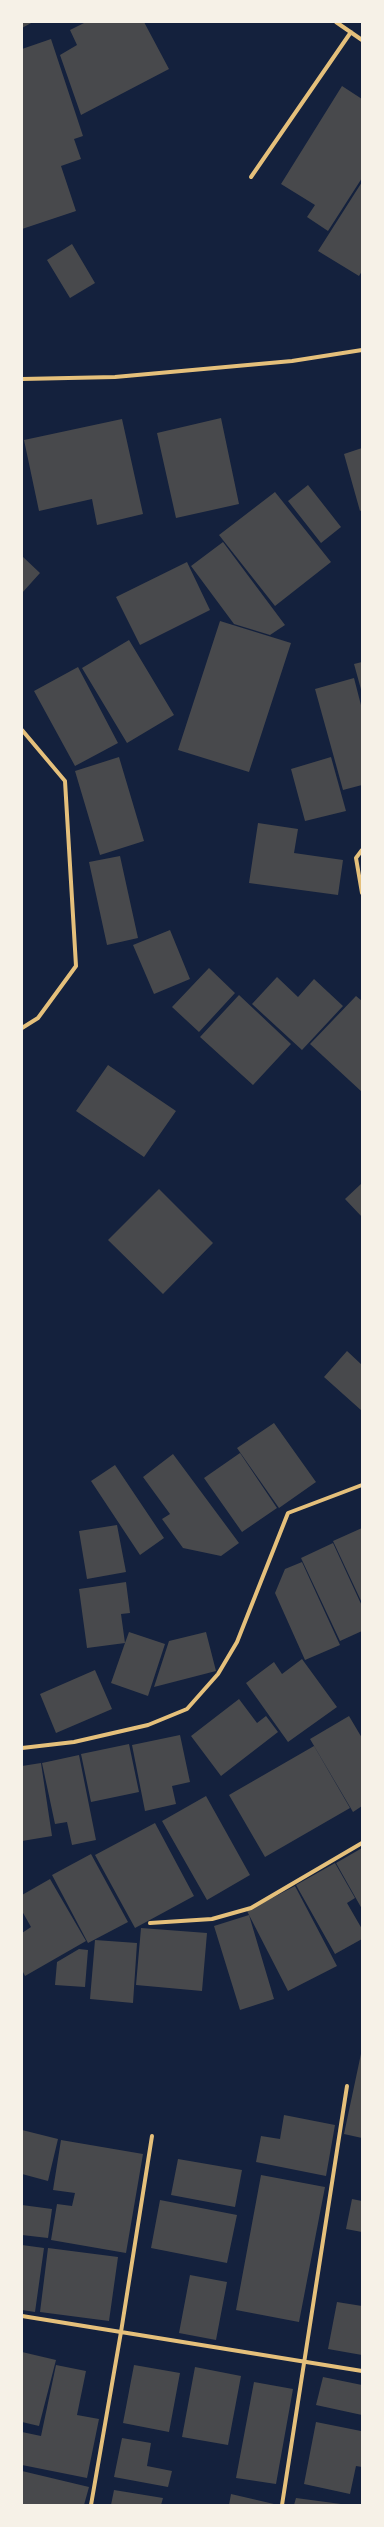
<!DOCTYPE html>
<style>
body{margin:0}
#map{position:relative;width:384px;height:2527px;overflow:hidden;background:#14213d;font-family:Commissioner,sans-serif}
canvas{display:block}
.frame{position:absolute;inset:0;border:23px solid #f6f1e7;pointer-events:none}
</style>
<div id="map">
<canvas width="384" height="2527"></canvas>
<div class="frame"></div>
</div>
<script>
const g = document.querySelector('canvas').getContext('2d');
g.lineJoin = 'round';
function paint(path, color) {
  g.fillStyle = color;
  g.fill(path, 'evenodd');
}
function shape(rows) {
  const path = new Path2D();
  for (const r of rows) {
    path.moveTo(r[0], r[1]);
    for (let i = 2; i < r.length; i += 2) path.lineTo(r[i], r[i + 1]);
  }
  return path;
}
function stroke(path, color, width, dash) {
  g.strokeStyle = color;
  g.lineWidth = width;
  g.lineCap = dash ? 'butt' : 'round';
  g.setLineDash(dash || []);
  g.stroke(path);
}
paint(shape([
 [22,22,33,22,22,28],
 [86,22,144,22,169,69,81,115,60,55,77,45,70,30],
 [51,39,83,136,74,139,81,159,61,166,76,211,22,229,22,49],
 [342,86,362,99,362,178,328,231,307,217,315,205,281,184],
 [362,182,362,271,359,276,318,251],
 [72,244,95,283,70,298,47,260],
 [221,418,239,504,176,518,157,433],
 [122,419,143,514,97,525,92,499,39,511,24,440],
 [362,448,362,510,360,511,344,454],
 [308,485,341,527,321,543,288,501],
 [275,492,331,562,275,606,219,535],
 [223,542,285,625,270,635,234,624,191,566],
 [22,556,40,573,22,593],
 [187,562,210,610,140,645,116,597],
 [220,621,291,643,249,772,178,750],
 [129,640,174,715,127,743,82,668],
 [362,662,362,693,354,664],
 [78,667,118,743,75,766,34,691],
 [354,678,362,709,362,785,343,790,315,689],
 [119,757,144,841,100,855,75,771],
 [331,757,346,811,305,821,291,769],
 [258,823,298,829,294,853,343,860,338,895,249,883],
 [120,856,138,938,107,945,89,862],
 [170,930,190,979,154,994,133,945],
 [209,968,235,993,199,1032,172,1007],
 [277,977,298,997,314,979,343,1006,302,1050,252,1004],
 [239,995,291,1044,253,1085,200,1037],
 [356,996,362,1001,362,1092,310,1044],
 [108,1065,176,1111,144,1157,76,1111],
 [362,1183,362,1217,345,1199],
 [159,1189,213,1243,163,1294,108,1240],
 [347,1351,362,1365,362,1411,324,1377],
 [274,1423,316,1482,279,1508,237,1448],
 [240,1453,277,1508,242,1532,204,1478],
 [173,1454,239,1543,221,1556,183,1548,162,1519,170,1514,143,1477],
 [115,1465,164,1538,140,1555,91,1481],
 [117,1525,126,1572,87,1579,79,1531],
 [362,1528,362,1603,333,1541],
 [333,1543,362,1606,362,1631,340,1641,301,1558],
 [302,1562,340,1645,305,1660,275,1593,285,1569],
 [126,1582,130,1613,121,1614,125,1643,129,1632,165,1644,148,1696,111,1683,125,1643,87,1648,79,1589],
 [206,1632,216,1671,154,1687,169,1641],
 [302,1659,337,1707,288,1742,246,1683,274,1662,282,1674],
 [95,1670,112,1709,56,1733,40,1694],
 [239,1699,257,1723,266,1716,278,1732,221,1776,191,1736],
 [349,1716,362,1738,362,1806,353,1812,310,1739],
 [180,1735,190,1782,172,1786,176,1804,145,1811,132,1745],
 [129,1744,139,1792,91,1802,81,1754],
 [314,1746,350,1808,265,1857,229,1795],
 [79,1755,96,1840,72,1845,67,1822,55,1824,42,1763],
 [41,1763,52,1836,22,1841,22,1766],
 [206,1796,250,1875,207,1900,162,1821],
 [155,1823,194,1896,135,1928,95,1855],
 [362,1848,362,1909,336,1863],
 [91,1854,128,1922,88,1943,52,1875],
 [335,1863,355,1898,347,1903,362,1929,362,1939,335,1954,296,1885],
 [50,1879,86,1941,25,1976,22,1970,22,1933,31,1927,22,1911,22,1895],
 [295,1886,337,1966,288,1991,247,1911],
 [249,1915,274,1999,240,2010,214,1926],
 [141,1928,207,1933,202,1991,136,1985],
 [95,1940,137,1943,133,2003,90,1999],
 [79,1949,88,1950,85,1987,55,1985,57,1962],
 [362,2049,362,2138,344,2134],
 [284,2115,335,2125,326,2176,256,2162,261,2136,280,2139],
 [22,2130,58,2139,48,2181,22,2174],
 [61,2140,143,2154,126,2253,51,2240,57,2204,72,2206,75,2193,53,2190],
 [178,2159,242,2170,235,2207,171,2195],
 [261,2175,325,2187,299,2322,236,2310],
 [352,2199,362,2201,362,2232,346,2229],
 [160,2200,237,2215,227,2263,151,2248],
 [22,2205,52,2209,48,2238,22,2235],
 [22,2245,44,2248,35,2312,22,2310],
 [48,2248,118,2257,109,2321,40,2312],
 [190,2275,227,2282,216,2340,179,2333],
 [337,2302,362,2306,362,2355,328,2349],
 [22,2352,56,2360,39,2426,22,2422],
 [56,2365,86,2371,77,2415,99,2419,87,2478,22,2465,22,2432,41,2436],
 [134,2365,180,2373,169,2432,123,2423],
 [195,2367,241,2376,228,2445,182,2437],
 [323,2377,362,2385,362,2415,316,2405],
 [254,2382,293,2389,276,2484,236,2478],
 [316,2422,361,2431,362,2427,362,2467,356,2466,350,2494,304,2484],
 [122,2438,151,2443,147,2466,172,2471,168,2487,114,2477],
 [22,2471,89,2487,84,2505,22,2505],
 [114,2490,163,2498,161,2505,111,2505],
 [231,2494,274,2504,274,2505,229,2505],
 [296,2498,341,2504,341,2505,294,2505]
]), '#48494c');
stroke(shape([
 [336,22,362,40],
 [251,177,351,32],
 [22,379,115,377,292,361,362,350],
 [22,730,65,781,76,966,38,1018,22,1028],
 [362,850,356,858,362,893],
 [22,1748,74,1742,148,1725,187,1709,218,1674,237,1642,288,1513,362,1485],
 [150,1923,212,1919,251,1908,362,1843],
 [22,2316,362,2371],
 [91,2505,121,2332,152,2136],
 [282,2505,347,2086]
]), '#e5c07b', 4);
</script>
